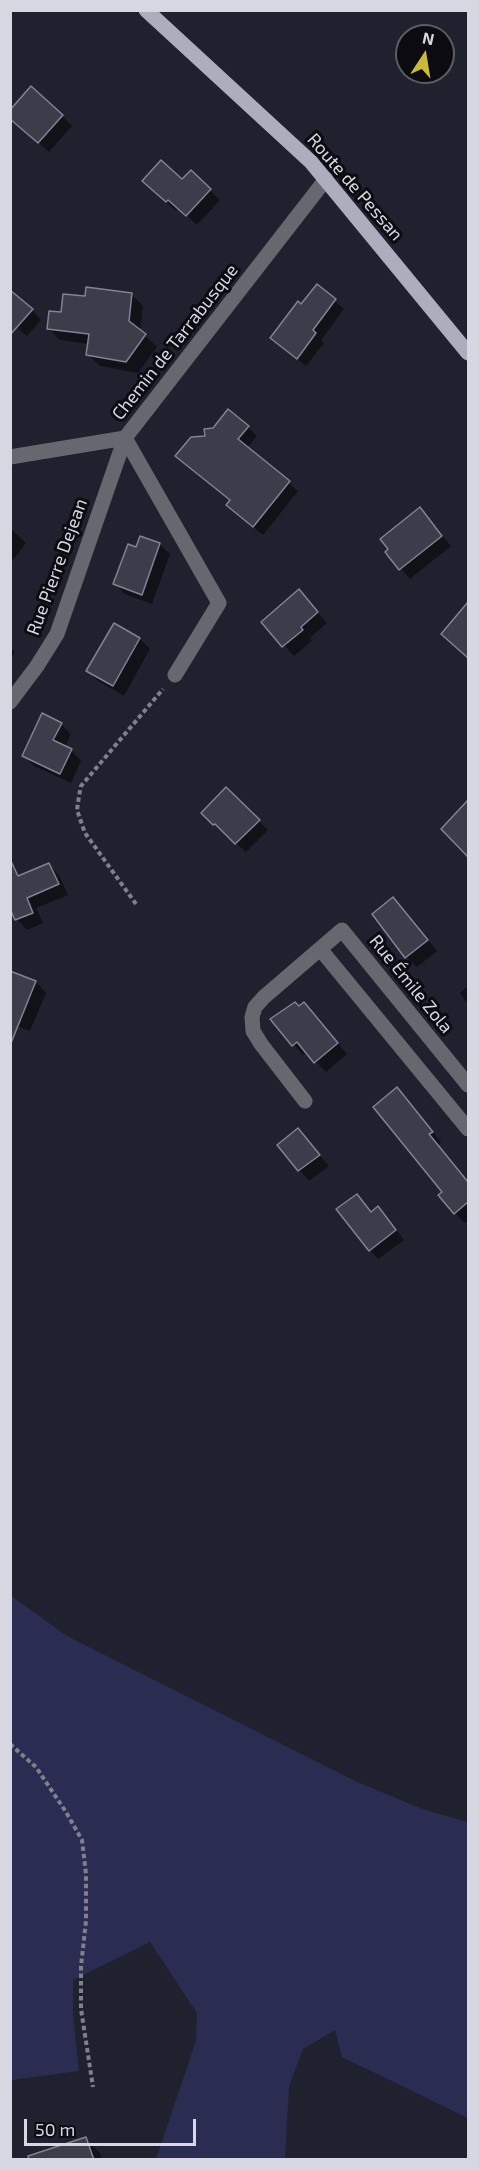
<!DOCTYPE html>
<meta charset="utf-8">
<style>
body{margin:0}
#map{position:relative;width:479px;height:2170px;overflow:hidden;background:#20212e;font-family:"Exo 2",sans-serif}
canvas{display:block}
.frame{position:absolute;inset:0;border:12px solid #d6d7e0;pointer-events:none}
.north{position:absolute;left:395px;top:24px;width:60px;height:60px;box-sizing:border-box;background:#0b0b11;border:2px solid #5c5d64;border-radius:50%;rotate:12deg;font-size:16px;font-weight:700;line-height:24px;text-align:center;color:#d6d7e0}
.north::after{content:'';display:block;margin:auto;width:21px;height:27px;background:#cdb938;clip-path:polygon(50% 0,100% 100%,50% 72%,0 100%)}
.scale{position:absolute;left:24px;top:2119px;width:172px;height:27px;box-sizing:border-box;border:3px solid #d6d7e0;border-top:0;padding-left:8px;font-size:18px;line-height:21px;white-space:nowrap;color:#d6d7e0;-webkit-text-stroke:4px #0b0b11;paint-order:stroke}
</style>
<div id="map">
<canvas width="479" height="2170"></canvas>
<div class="frame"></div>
<div class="north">N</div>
<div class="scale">50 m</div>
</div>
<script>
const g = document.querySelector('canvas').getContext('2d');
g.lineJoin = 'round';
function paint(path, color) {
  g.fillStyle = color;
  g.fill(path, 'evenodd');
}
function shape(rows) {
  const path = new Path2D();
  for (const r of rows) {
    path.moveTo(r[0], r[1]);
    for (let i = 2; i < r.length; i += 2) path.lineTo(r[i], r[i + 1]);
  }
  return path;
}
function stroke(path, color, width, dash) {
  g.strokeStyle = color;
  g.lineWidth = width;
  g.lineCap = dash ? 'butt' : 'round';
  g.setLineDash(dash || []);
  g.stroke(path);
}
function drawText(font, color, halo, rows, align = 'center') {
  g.font = font + ' "Exo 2",sans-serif';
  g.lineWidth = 6;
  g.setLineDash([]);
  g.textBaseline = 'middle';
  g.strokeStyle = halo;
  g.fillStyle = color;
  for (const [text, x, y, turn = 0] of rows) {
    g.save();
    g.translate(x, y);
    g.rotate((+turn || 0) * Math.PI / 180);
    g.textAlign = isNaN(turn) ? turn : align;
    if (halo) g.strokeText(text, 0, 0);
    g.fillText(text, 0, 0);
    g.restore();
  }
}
paint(shape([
 [10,1595,67,1636,355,1781,422,1809,468,1822,468,2118,342,2057,335,2030,303,2049,289,2086,285,2159,156,2159,196,2041,197,2013,150,1942,73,1980,73,2014,79,2071,11,2080]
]), '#2b2c52');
paint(shape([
 [62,116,72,126,49,152,18,125],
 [191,172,220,200,197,225,179,208,176,211,153,190,182,182],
 [317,286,344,309,321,340,324,343,306,366,281,346,302,306],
 [131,294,143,306,140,331,157,347,138,373,100,366,88,354,89,344,60,340,48,328,62,314],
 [32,310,41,320,27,336,10,322],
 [248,427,257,436,247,448,298,491,263,535,237,514,231,501,177,456,207,437],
 [420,509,451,546,410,579,387,552],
 [10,528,26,543,10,564],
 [159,544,170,554,152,604,125,594,115,584,137,548],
 [309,602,327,623,310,638,312,641,294,656,263,622],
 [468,604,468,657,443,634],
 [114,625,140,639,150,649,124,696,98,681,88,671],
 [10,648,15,652,10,659],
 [61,724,71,734,65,747,71,750,81,761,71,783,34,766,24,756],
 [226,789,268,830,246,852,203,813],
 [468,803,468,855,443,829],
 [49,865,59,875,68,895,36,908,43,923,27,930,17,919,10,905],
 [403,909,437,951,417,967,406,957,375,914],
 [15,974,36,982,46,993,30,1031,10,1023],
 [468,986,468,1004,460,993],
 [304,1004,347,1054,326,1072,307,1052,303,1055,273,1020],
 [406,1099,441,1142,438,1145,466,1179,468,1178,468,1220,465,1223,455,1213],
 [298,1130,329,1166,309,1181,279,1145],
 [357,1196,372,1213,386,1217,404,1240,378,1259,370,1250],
 [85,2138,100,2153,102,2160,44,2160]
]), '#0007');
const building = shape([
 [31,86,63,115,38,143,10,119,10,110,31,86],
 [161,160,182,179,191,170,211,189,186,216,168,200,166,202,142,181,161,160],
 [317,284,336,299,313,330,316,333,297,359,270,338,298,301,301,304,317,284],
 [86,287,132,293,129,321,146,334,126,362,86,355,89,334,47,329,49,311,61,312,63,294,85,296,86,287],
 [10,290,33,309,10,335,10,290],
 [228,409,249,426,238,439,290,481,253,527,226,505,230,500,175,456,191,437,205,436,204,429,213,428,228,409],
 [420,507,442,536,399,570,385,552,388,549,380,539,420,507],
 [140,536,160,543,142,595,113,584,128,544,136,547,140,536],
 [299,589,318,612,301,627,303,630,282,647,261,622,299,589],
 [468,602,468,658,441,634,468,602],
 [114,623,140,638,113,686,86,671,114,623],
 [42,713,62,723,53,740,72,749,60,774,22,756,42,713],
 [226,787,260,820,235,844,215,824,213,825,201,813,226,787],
 [468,800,468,857,441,829,468,800],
 [10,859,18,876,49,863,59,884,27,898,33,913,15,920,10,909,10,859],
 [393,897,428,940,405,958,372,914,393,897],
 [10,971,36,981,11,1043,10,1042,10,971],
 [295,1002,299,1006,304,1002,338,1043,314,1063,297,1042,292,1046,270,1019,295,1002],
 [397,1087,433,1132,429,1134,468,1182,468,1202,454,1214,438,1195,442,1192,373,1107,397,1087],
 [298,1128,320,1155,298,1171,277,1145,298,1128],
 [357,1194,371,1212,378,1206,396,1230,369,1251,336,1209,357,1194],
 [86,2137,94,2160,29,2160,28,2156,86,2137]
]);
paint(building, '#3b3d4b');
stroke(building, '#818393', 1.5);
stroke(shape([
 [136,904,85,833,77,810,79,796,81,786,163,689],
 [10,1744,36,1767,66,1812,82,1840,86,1874,86,1921,81,1966,81,2009,93,2087]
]), '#7f808b', 4, [4.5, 3]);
stroke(shape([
 [125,438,219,603,175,675],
 [10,457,125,438],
 [10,702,37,666,57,634,125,438,326,179],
 [321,950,468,1129],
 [305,1101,261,1044,253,1031,252,1017,255,1007,264,997,342,930,468,1085]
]), '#67686f', 15);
stroke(shape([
 [146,10,311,162,468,353]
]), '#acaebd', 15);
drawText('18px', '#d6d7e0', '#0b0b11', [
 ["Route de Pessan",355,187,49],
 ["Chemin de Tarrabusque",175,342,-52],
 ["Rue Pierre Dejean",57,567,-70],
 ["Rue Émile Zola",411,984,51]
]);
</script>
